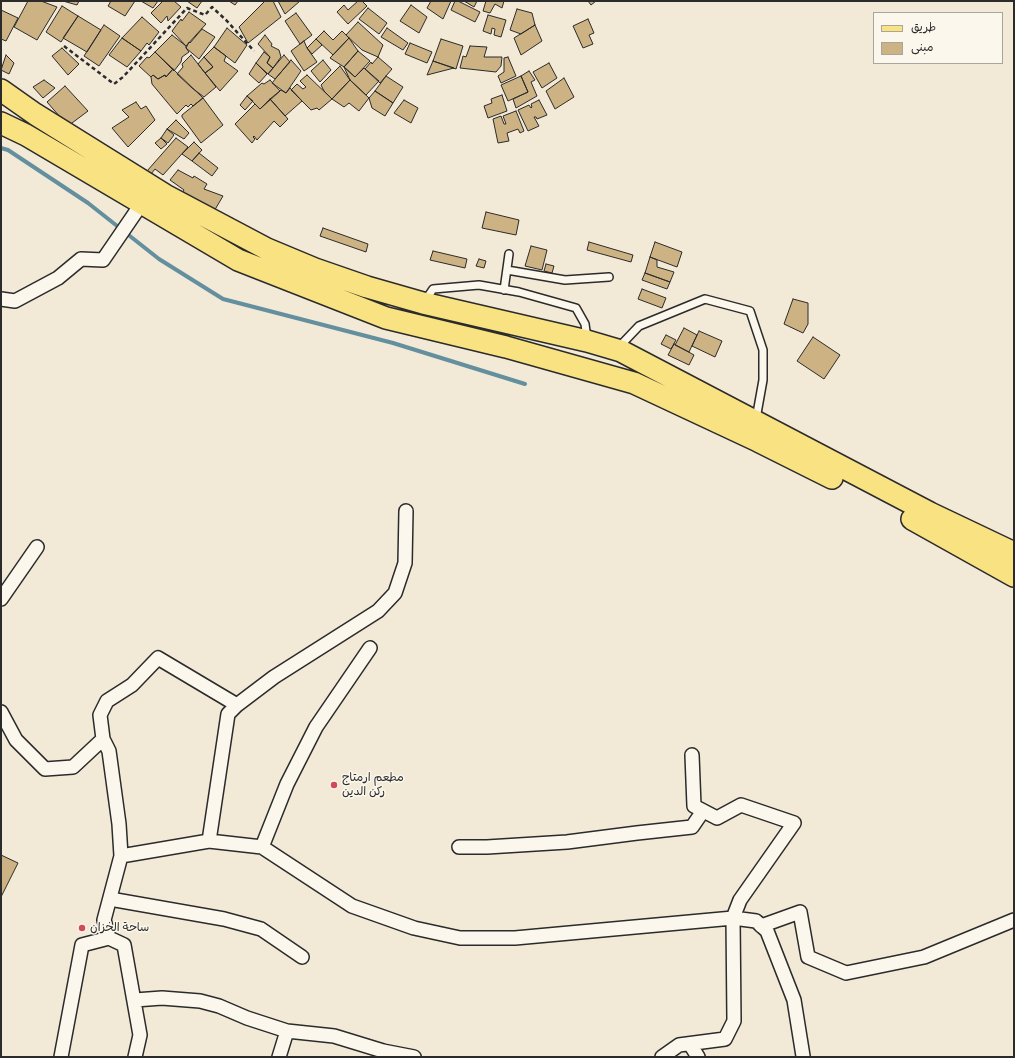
<!DOCTYPE html>
<meta charset="utf-8">
<style>
body{margin:0}
#map{position:relative;width:1015px;height:1058px;overflow:hidden;background:#f2e9d7;font-family:"Patrick Hand","Playpen Sans Arabic",sans-serif}
canvas{display:block}
.frame{position:absolute;inset:0;border:2px solid #2b2b2b;pointer-events:none}
.legend{position:absolute;left:873px;top:12px;width:130px;height:52px;box-sizing:border-box;background:#fbf7ec;border:1px solid #a8a59f;margin:0;padding:5px 7px;list-style:none;font-size:12px;color:#2b2b2b}
.legend li{display:flex;align-items:center;gap:8px;height:20px}
.legend b{width:20px;border:1px solid #a8a59f}
</style>
<div id="map">
<canvas width="1015" height="1058"></canvas>
<div class="frame"></div>
<ul class="legend">
<li><b style="height:5px;background:#f8e281"></b>طريق</li>
<li><b style="height:11px;background:#cdb283"></b>مبنى</li>
</ul>
</div>
<script>
const g = document.querySelector('canvas').getContext('2d');
g.lineJoin = 'round';
function shape(rows) {
  const path = new Path2D();
  for (const r of rows) {
    path.moveTo(r[0], r[1]);
    for (let i = 2; i < r.length; i += 2) path.lineTo(r[i], r[i + 1]);
  }
  return path;
}
function stroke(path, color, width, dash) {
  g.strokeStyle = color;
  g.lineWidth = width;
  g.lineCap = dash ? 'butt' : 'round';
  g.setLineDash(dash || []);
  g.stroke(path);
}
function paint(path, color) {
  g.fillStyle = color;
  g.fill(path, 'evenodd');
}
function drawText(font, color, halo, rows, align = 'center') {
  g.font = font + ' "Patrick Hand","Playpen Sans Arabic",sans-serif';
  g.lineWidth = 3;
  g.setLineDash([]);
  g.textBaseline = 'middle';
  g.strokeStyle = halo;
  g.fillStyle = color;
  for (const [text, x, y, turn = 0] of rows) {
    g.save();
    g.translate(x, y);
    g.rotate((+turn || 0) * Math.PI / 180);
    g.textAlign = isNaN(turn) ? turn : align;
    if (halo) g.strokeText(text, 0, 0);
    g.fillText(text, 0, 0);
    g.restore();
  }
}
stroke(shape([
 [1,148,8,150,88,203,159,259,223,299,393,343,525,384]
]), '#648f9e', 4);
const building = shape([
 [28,1,41,1,57,7,37,40,14,27,28,1],
 [63,1,79,1,77,5,63,1],
 [111,1,135,1,125,16,108,6,111,1],
 [141,1,158,1,153,8,141,1],
 [163,1,174,1,181,7,168,21,167,16,161,23,151,13,163,1],
 [187,1,202,1,197,8,187,1],
 [229,1,238,1,235,5,229,1],
 [265,1,273,1,281,17,248,43,239,27,265,1],
 [278,1,300,1,285,14,278,1],
 [358,1,362,1,367,6,348,24,337,12,344,5,348,10,358,1],
 [431,1,451,1,443,19,427,8,431,1],
 [455,1,458,1,480,12,475,22,451,10,455,1],
 [464,1,477,1,474,7,464,1],
 [486,1,504,1,502,8,495,4,490,13,483,11,486,1],
 [588,1,596,1,591,5,588,1],
 [411,5,427,17,419,33,400,21,411,5],
 [62,6,78,16,61,42,46,32,62,6],
 [368,8,387,23,379,34,359,19,368,8],
 [517,9,532,13,535,25,521,34,510,30,517,9],
 [1,10,18,18,6,41,1,39,1,10],
 [189,12,206,24,186,46,172,31,181,19,182,21,189,12],
 [296,13,312,35,300,44,285,21,296,13],
 [488,15,506,20,501,37,494,35,495,29,492,28,491,34,483,31,488,15],
 [78,16,101,30,87,52,63,38,78,16],
 [142,17,159,32,149,45,147,43,141,51,122,38,142,17],
 [588,19,594,33,589,35,593,44,583,48,573,26,588,19],
 [358,22,383,45,378,57,362,50,346,35,358,22],
 [104,25,120,36,99,66,84,56,104,25],
 [535,25,542,41,521,55,514,38,535,25],
 [227,28,247,45,235,63,214,47,227,28],
 [387,28,408,43,403,50,381,37,387,28],
 [202,29,215,37,199,59,186,48,189,42,190,43,202,29],
 [324,31,333,40,342,31,349,38,333,55,316,39,324,31],
 [172,35,186,46,186,48,189,52,182,57,181,62,174,71,155,52,172,35],
 [265,35,272,44,271,46,279,50,281,57,273,68,267,63,270,57,258,44,265,35],
 [122,38,141,51,127,67,109,55,122,38],
 [349,38,358,51,344,67,330,58,349,38],
 [316,39,322,45,312,54,307,48,316,39],
 [441,39,463,46,456,69,433,61,441,39],
 [304,41,307,48,317,62,304,71,291,51,304,41],
 [410,43,432,52,427,63,405,54,410,43],
 [470,46,487,47,484,57,502,57,501,66,496,72,460,68,463,56,466,57,470,46],
 [214,47,226,56,224,61,238,71,220,91,205,73,213,67,204,57,214,47],
 [62,48,79,64,68,75,52,56,62,48],
 [358,51,370,61,355,77,344,67,358,51],
 [155,52,173,69,166,77,165,75,158,79,153,75,151,77,139,66,147,57,149,58,155,52],
 [264,52,270,57,267,63,273,68,268,74,256,63,264,52],
 [6,55,14,63,9,74,1,70,6,55],
 [191,55,216,87,204,97,192,88,177,74,183,67,182,64,191,55],
 [284,55,290,62,275,79,268,74,284,55],
 [204,57,213,67,205,73,198,64,204,57],
 [378,57,392,69,380,83,365,69,371,62,372,64,378,57],
 [508,57,516,76,501,83,498,76,504,72,504,58,508,57],
 [291,60,301,71,286,93,272,83,291,60],
 [323,60,331,70,320,82,311,71,323,60],
 [433,61,454,68,427,75,433,61],
 [256,63,267,74,259,83,249,74,256,63],
 [549,63,557,78,542,88,533,72,549,63],
 [340,66,350,80,332,99,324,91,321,85,340,66],
 [344,67,355,77,364,68,379,81,366,95,350,80,344,67],
 [173,69,203,98,193,106,191,104,188,107,186,105,177,114,152,84,151,77,153,75,158,79,165,75,166,77,173,69],
 [529,71,535,80,531,82,537,96,516,108,513,99,528,92,521,76,529,71],
 [307,75,332,99,319,110,317,108,311,110,291,90,297,84,303,89,306,87,300,81,307,75],
 [386,76,403,87,393,103,375,91,386,76],
 [521,76,528,92,508,101,501,85,521,76],
 [564,78,574,97,555,109,546,91,564,78],
 [44,80,55,88,43,98,33,87,44,80],
 [270,80,280,91,260,109,247,96,262,83,264,84,270,80],
 [350,80,369,98,359,111,349,103,344,107,332,99,350,80],
 [65,86,88,111,68,126,47,102,65,86],
 [290,88,302,101,285,116,270,99,281,90,286,93,290,88],
 [375,91,393,103,385,116,372,108,369,98,375,91],
 [502,95,507,111,488,118,484,106,492,103,491,99,502,95],
 [247,96,253,101,245,110,240,105,247,96],
 [203,98,223,125,201,143,182,117,182,115,203,98],
 [270,99,288,119,280,127,274,121,257,140,254,136,253,137,255,139,252,143,235,124,255,104,260,109,270,99],
 [404,100,418,108,411,123,394,113,404,100],
 [539,100,547,115,537,119,536,117,534,117,539,126,528,131,518,110,529,105,531,108,532,107,531,104,539,100],
 [136,102,141,109,146,106,155,120,128,147,112,128,129,117,122,110,136,102],
 [516,111,524,131,520,133,518,129,507,133,509,141,498,143,493,119,501,116,504,124,506,124,503,116,516,111],
 [176,120,189,133,184,139,167,129,176,120],
 [167,129,174,135,168,143,161,138,167,129],
 [161,138,167,144,161,149,155,143,161,138],
 [176,138,188,147,163,175,155,169,151,174,147,171,176,138],
 [194,142,202,150,192,161,182,154,194,142],
 [199,153,218,168,212,176,192,161,199,153],
 [178,170,193,178,194,176,207,184,204,189,223,196,213,213,180,197,184,190,170,180,178,170],
 [486,212,519,220,516,235,482,228,486,212],
 [323,228,368,244,366,252,320,236,323,228],
 [589,242,633,255,631,262,587,250,589,242],
 [655,242,682,252,677,267,650,257,655,242],
 [531,246,547,250,542,270,525,266,531,246],
 [433,251,467,259,465,268,430,260,433,251],
 [650,257,657,260,657,267,674,272,670,282,645,273,650,257],
 [479,259,486,261,484,268,476,266,479,259],
 [546,264,554,266,552,273,544,271,546,264],
 [645,273,670,282,667,289,642,280,645,273],
 [642,289,666,298,662,308,638,299,642,289],
 [793,299,808,303,808,324,803,333,784,324,793,299],
 [684,328,697,335,689,352,675,345,684,328],
 [699,331,722,341,715,357,692,346,699,331],
 [666,335,676,340,671,349,661,344,666,335],
 [813,337,840,355,824,379,797,361,813,337],
 [674,344,694,355,689,365,668,355,674,344],
 [1,855,18,863,1,897,1,855]
]);
paint(building, '#cdb283');
stroke(building, '#2b2b2b', 1);
const service = shape([
 [507,270,565,280,609,277],
 [504,290,509,254],
 [425,301,433,289,479,285,519,292,576,308,585,324,587,339],
 [618,348,639,326,705,299,750,311,763,350,763,380,756,419]
]);
const minor = shape([
 [1,299,15,301,58,278,81,259,103,260,142,203],
 [1,599,37,547],
 [1,712,16,740,45,769,73,767,103,739],
 [209,841,228,714,237,705,274,677,378,611,395,593,405,563,406,511],
 [262,847,287,784,316,727,370,648],
 [459,847,487,847,567,842,637,833,692,827,703,811],
 [121,856,119,824,109,751,103,739,100,715,107,701,132,685,158,658,237,705],
 [110,899,224,919,261,929,302,957],
 [761,926,800,912,808,957,846,973,924,957,1014,920],
 [135,1000,162,998,200,1001,219,1006,247,1018,287,1031,334,1036,383,1051,414,1057],
 [690,1044,698,1057],
 [61,1057,82,945,109,938],
 [135,1057,140,1035,124,945,109,938,104,920,121,856,209,841,262,847,352,906,414,928,460,938,515,938,733,918,756,921,767,931,794,1000,803,1056],
 [279,1057,287,1031],
 [662,1057,679,1045,725,1039,734,1021,733,918,740,900,794,823,741,805,717,818,694,806,692,755]
]);
const primary = shape([
 [1,90,35,114,165,195,267,249,315,269,367,287,423,303,587,341,621,351,930,513,1014,553],
 [1,123,26,135,238,260,386,318,506,347,634,383,758,441,832,478],
 [912,519,1014,576]
]);
stroke(service, '#2b2b2b', 10);
stroke(minor, '#2b2b2b', 16);
stroke(primary, '#2b2b2b', 24);
stroke(shape([
 [64,46,114,84,123,77,187,8,205,15,212,7,227,21,254,51]
]), '#2b2b2b', 2.5, [4, 3]);
stroke(service, '#fbf7ec', 7);
stroke(minor, '#fbf7ec', 13);
stroke(primary, '#f8e281', 21);
for (const [x, y, r, color] of [
 [334,785,4,"#d1495b"],
 [82,928,4,"#d1495b"]
]) {
  const dot = new Path2D();
  dot.arc(x, y, r, 0, 2 * Math.PI);
  g.fillStyle = color;
  g.fill(dot);
  stroke(dot, '#fbf7ec', 1.5);
}
drawText('12px', '#2b2b2b', '#fbf7ec', [
 ["مطعم ارمتاج",342,778],
 ["ركن الدين",342,792],
 ["ساحة الخزان",90,928]
], 'left');
</script>
